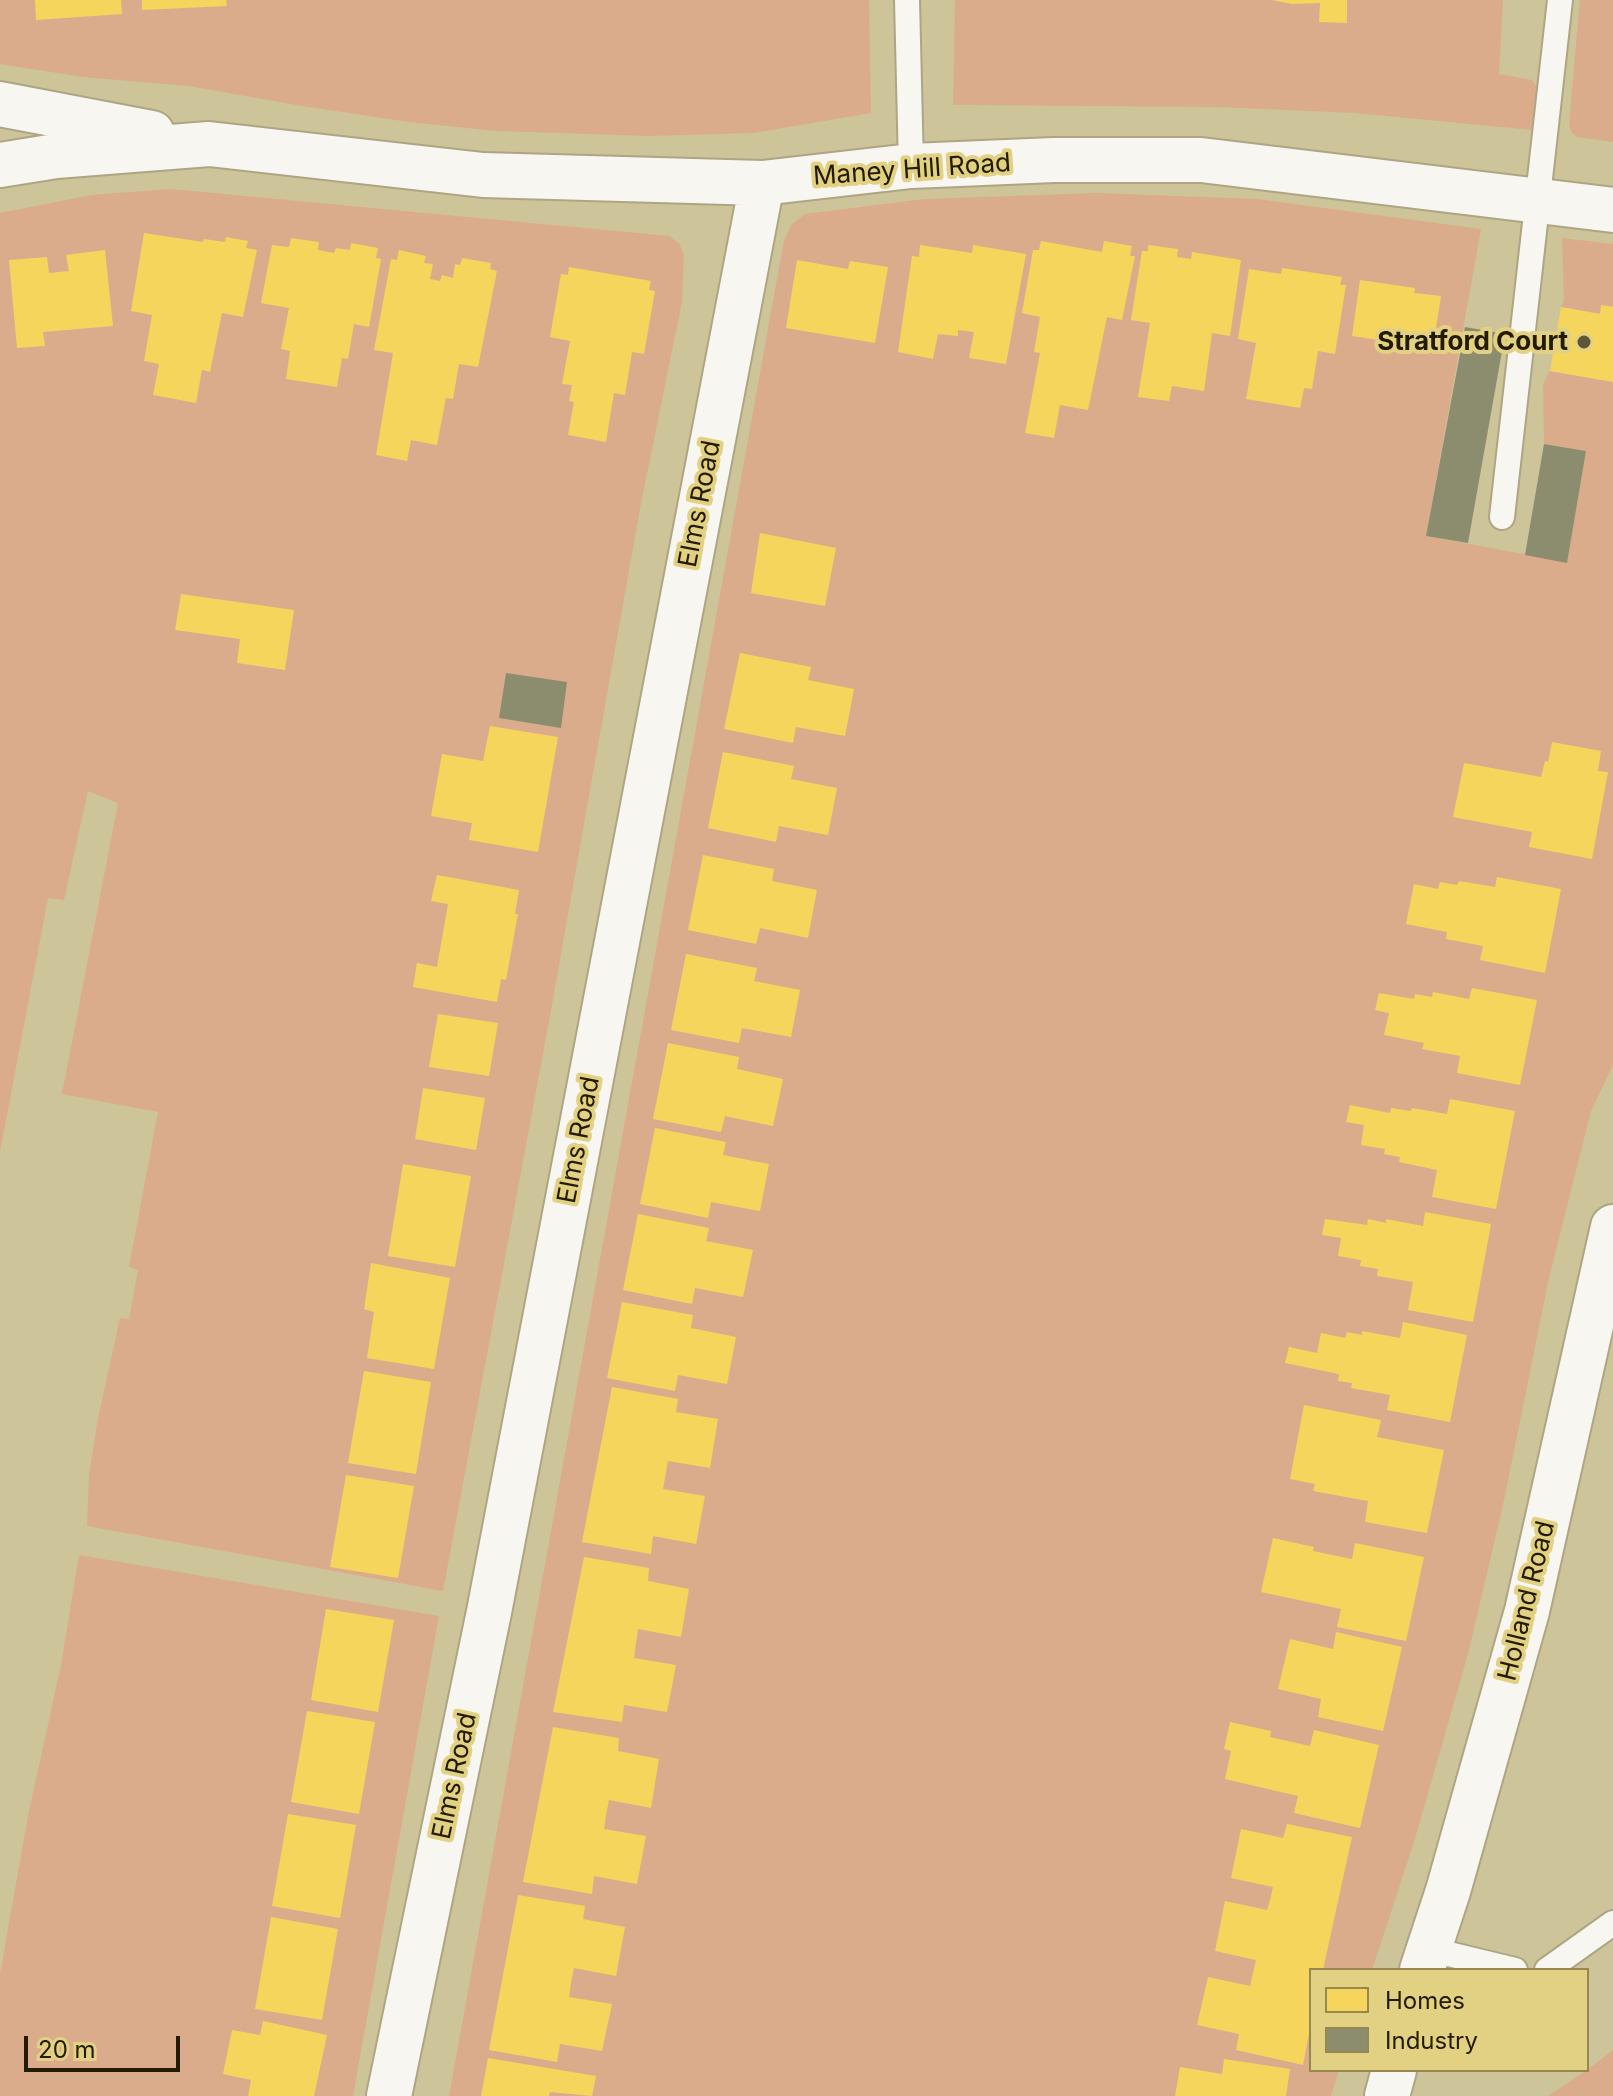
<!DOCTYPE html>
<style>
body{margin:0}
#map{position:relative;width:1613px;height:2096px;overflow:hidden;background:#cdc499;font-family:Inter,sans-serif}
canvas{display:block}
.legend{position:absolute;left:1309px;top:1968px;width:280px;height:104px;box-sizing:border-box;background:#e3d183;border:2px solid #96884f;margin:0;padding:10px 14px;list-style:none;font-size:24px;color:#221b00}
.legend li{display:flex;align-items:center;gap:16px;height:40px}
.legend b{width:40px;border:2px solid #96884f}
.scale{position:absolute;left:24px;top:2036px;width:156px;height:36px;box-sizing:border-box;border:4px solid #221b00;border-top:0;padding-left:10px;font-size:24px;line-height:28px;white-space:nowrap;color:#221b00;-webkit-text-stroke:6px #e3d183;paint-order:stroke}
</style>
<div id="map">
<canvas width="1613" height="2096"></canvas>
<ul class="legend">
<li><b style="height:22px;background:#f6d55c"></b>Homes</li>
<li><b style="height:22px;background:#8c8c6e"></b>Industry</li>
</ul>
<div class="scale">20 m</div>
</div>
<script>
const g = document.querySelector('canvas').getContext('2d');
g.lineJoin = 'round';
function paint(path, color) {
  g.fillStyle = color;
  g.fill(path, 'evenodd');
}
function shape(rows) {
  const path = new Path2D();
  for (const r of rows) {
    path.moveTo(r[0], r[1]);
    for (let i = 2; i < r.length; i += 2) path.lineTo(r[i], r[i + 1]);
  }
  return path;
}
function stroke(path, color, width, dash) {
  g.strokeStyle = color;
  g.lineWidth = width;
  g.lineCap = dash ? 'butt' : 'round';
  g.setLineDash(dash || []);
  g.stroke(path);
}
function drawText(font, color, halo, rows, align = 'center') {
  g.font = font + ' Inter,sans-serif';
  g.lineWidth = 8;
  g.setLineDash([]);
  g.textBaseline = 'middle';
  g.strokeStyle = halo;
  g.fillStyle = color;
  for (const [text, x, y, turn = 0] of rows) {
    g.save();
    g.translate(x, y);
    g.rotate((+turn || 0) * Math.PI / 180);
    g.textAlign = isNaN(turn) ? turn : align;
    if (halo) g.strokeText(text, 0, 0);
    g.fillText(text, 0, 0);
    g.restore();
  }
}
paint(shape([
 [0,0,869,0,871,113,753,133,649,136,496,131,409,122,302,106,188,86,83,77,0,64],
 [955,0,1503,0,1499,74,1532,80,1538,89,1533,130,1354,113,1218,107,953,105],
 [1580,0,1613,0,1613,142,1577,137,1571,132,1569,124],
 [171,189,669,236,679,243,684,255,682,302,641,503,548,1027,443,1591,87,1526,89,1474,98,1418,120,1318,129,1319,138,1270,129,1267,158,1112,62,1094,118,803,88,791,64,900,48,898,0,1152,0,213,91,195],
 [1097,193,1257,199,1481,229,1426,536,1567,562,1586,451,1544,444,1543,384,1550,371,1613,382,1613,1065,1591,1111,1549,1278,1503,1505,1468,1654,1414,1842,1375,1961,1372,1970,1311,1970,1311,2070,1339,2070,1331,2096,449,2096,784,240,792,224,805,214,924,199],
 [1562,238,1613,244,1613,307,1602,306,1600,314,1561,307,1564,300],
 [79,1555,439,1616,353,2096,0,2096,0,1974,28,1816,61,1665],
 [1613,2050,1613,2096,1548,2096,1587,2070]
]), '#dbac8c');
paint(shape([
 [35,0,121,0,122,14,36,20],
 [142,0,226,0,227,6,142,10],
 [1272,0,1347,0,1347,23,1319,22,1320,3,1292,4],
 [144,233,203,242,204,239,225,242,226,237,248,241,246,248,257,250,243,317,222,313,210,372,202,370,196,403,153,395,159,364,144,361,152,315,131,311],
 [291,238,319,242,318,250,334,253,336,248,350,250,351,243,378,248,376,258,381,259,369,327,354,324,348,359,342,358,337,387,286,379,290,351,281,349,289,308,261,303,272,245,289,247],
 [1041,241,1102,252,1104,241,1132,246,1130,256,1135,256,1122,320,1107,317,1088,410,1060,405,1054,438,1025,433,1040,353,1034,352,1040,317,1022,313,1033,250,1039,250],
 [920,245,972,253,973,245,1026,254,1006,364,969,358,974,332,958,330,958,336,938,334,933,359,898,352,912,256,919,257],
 [1148,245,1178,249,1177,257,1191,259,1192,252,1241,260,1230,336,1212,333,1204,391,1172,386,1169,401,1138,397,1150,323,1131,320,1142,251,1148,251],
 [105,250,113,326,43,332,45,346,17,348,9,260,47,257,49,273,69,271,66,255],
 [399,250,426,256,424,263,433,264,430,279,440,281,442,275,453,278,455,264,460,265,462,258,491,263,490,269,497,271,478,367,459,364,453,399,446,398,437,445,411,440,407,461,376,455,393,353,374,350,391,259,397,260],
 [797,260,848,269,850,261,888,267,875,343,786,328],
 [569,267,651,281,649,290,655,291,644,354,632,352,625,395,614,393,606,442,568,435,574,402,569,401,572,385,562,384,570,341,550,337,561,274,568,275],
 [1282,268,1342,277,1340,285,1346,285,1335,354,1318,351,1312,389,1304,388,1300,408,1246,399,1256,343,1238,339,1249,269,1281,274],
 [1360,280,1415,288,1414,293,1441,296,1433,348,1352,336],
 [1601,305,1613,307,1613,382,1550,371,1561,307,1600,314],
 [760,533,836,548,825,606,751,593],
 [181,594,294,610,285,670,237,663,240,639,175,630],
 [740,653,811,667,808,680,854,689,845,736,796,727,793,743,724,729],
 [490,726,558,737,538,852,469,840,472,823,431,816,442,754,483,761],
 [1552,742,1601,751,1598,771,1608,772,1592,859,1529,847,1532,832,1453,817,1464,763,1541,777,1545,761,1548,762],
 [723,752,794,766,791,779,837,788,828,835,779,826,776,842,708,828],
 [703,855,774,869,772,881,817,890,808,938,760,928,756,944,688,930],
 [437,875,519,890,515,914,518,914,506,980,501,979,497,1002,413,987,417,963,437,967,448,904,431,901],
 [1497,877,1561,889,1545,973,1480,960,1483,946,1446,939,1447,932,1406,924,1414,884,1438,889,1440,882,1457,885,1459,881,1495,887],
 [686,954,757,968,754,981,800,990,791,1037,742,1028,739,1043,671,1030],
 [1472,988,1537,1000,1520,1085,1457,1073,1460,1056,1422,1049,1424,1043,1384,1035,1389,1013,1375,1010,1379,993,1414,999,1415,994,1432,997,1433,992,1469,999],
 [438,1014,498,1023,489,1076,429,1067],
 [668,1043,739,1057,737,1069,783,1079,773,1126,725,1116,721,1132,653,1119],
 [423,1088,485,1098,476,1150,415,1139],
 [1450,1099,1515,1111,1496,1209,1432,1197,1437,1170,1399,1162,1400,1157,1384,1154,1385,1149,1361,1145,1364,1125,1346,1122,1350,1105,1390,1113,1391,1108,1411,1111,1412,1108,1447,1114],
 [655,1128,726,1142,723,1155,769,1164,760,1211,711,1202,708,1218,640,1204],
 [403,1164,471,1176,455,1267,388,1256],
 [1425,1212,1491,1224,1473,1322,1408,1310,1413,1282,1377,1276,1378,1269,1360,1266,1361,1260,1338,1256,1341,1238,1322,1235,1325,1219,1367,1225,1368,1219,1386,1223,1386,1219,1423,1226],
 [638,1214,709,1228,706,1241,753,1250,743,1297,695,1288,692,1304,623,1290],
 [371,1263,450,1278,434,1369,367,1358,374,1312,364,1309],
 [622,1302,693,1315,691,1328,736,1337,727,1384,678,1375,675,1391,607,1378],
 [1403,1322,1467,1335,1450,1422,1387,1410,1390,1395,1351,1388,1352,1383,1338,1381,1339,1374,1285,1363,1289,1347,1317,1353,1321,1333,1345,1338,1347,1332,1362,1335,1362,1331,1400,1338],
 [364,1371,431,1382,416,1474,348,1463],
 [612,1387,678,1399,676,1412,718,1419,710,1468,668,1461,663,1489,705,1496,696,1544,653,1536,651,1554,582,1542],
 [1304,1405,1381,1420,1377,1437,1444,1450,1427,1533,1365,1522,1368,1501,1313,1491,1315,1484,1290,1479],
 [346,1475,414,1486,398,1578,330,1567],
 [1273,1538,1314,1547,1313,1551,1352,1559,1355,1543,1424,1557,1406,1641,1337,1627,1341,1609,1261,1592],
 [584,1557,649,1568,648,1581,689,1589,681,1637,638,1629,634,1658,676,1665,667,1712,624,1705,622,1722,553,1712],
 [326,1609,394,1620,378,1712,311,1700],
 [1336,1632,1402,1647,1383,1731,1318,1717,1321,1699,1278,1689,1290,1639,1333,1649],
 [307,1711,375,1722,359,1814,291,1802],
 [1230,1722,1271,1731,1270,1737,1310,1746,1314,1730,1379,1745,1360,1828,1294,1813,1298,1796,1225,1779,1231,1751,1224,1749],
 [553,1727,619,1738,618,1751,659,1759,651,1808,609,1800,606,1815,604,1829,646,1836,637,1884,594,1876,592,1894,523,1882],
 [288,1814,356,1825,340,1918,272,1906],
 [1287,1824,1352,1837,1323,1970,1311,1970,1311,2024,1303,2065,1236,2050,1239,2034,1197,2025,1208,1977,1250,1986,1256,1960,1215,1951,1225,1901,1267,1910,1270,1900,1273,1887,1231,1878,1241,1829,1283,1838],
 [518,1895,585,1906,583,1919,625,1927,616,1976,574,1968,571,1983,569,1997,612,2004,602,2051,560,2044,557,2062,489,2050],
 [271,1917,338,1929,322,2020,255,2009],
 [263,2021,327,2035,314,2096,248,2096,251,2080,223,2074,232,2030,260,2035],
 [488,2058,596,2076,592,2096,550,2092,549,2096,481,2096],
 [1224,2059,1290,2069,1286,2096,1175,2096,1180,2067,1222,2074]
]), '#f6d55c');
paint(shape([
 [1465,327,1505,334,1468,543,1426,536],
 [1544,444,1586,451,1567,563,1525,555],
 [506,673,567,682,561,728,499,718]
]), '#8c8c6e');
const lane = shape([
 [907,0,911,166],
 [1502,517,1560,0],
 [1428,1949,1515,1970],
 [1547,1970,1613,1923]
]);
const street = shape([
 [0,104,152,133],
 [0,165,56,156,209,144,483,175,762,183,911,166,1054,160,1201,160,1613,210],
 [389,2096,489,1612,762,183]
]);
const secondary = shape([
 [1422,1970,1448,1891,1527,1611,1613,1227],
 [1387,2096,1394,2070]
]);
stroke(lane, '#ada583', 28);
stroke(street, '#ada583', 48);
stroke(secondary, '#ada583', 48);
stroke(lane, '#f8f6f0', 24);
stroke(street, '#f8f6f0', 44);
stroke(secondary, '#f8f6f0', 44);
for (const [x, y, r, color] of [
 [1584,342,8,"#5e5636"]
]) {
  const dot = new Path2D();
  dot.arc(x, y, r, 0, 2 * Math.PI);
  g.fillStyle = color;
  g.fill(dot);
  stroke(dot, '#e3d183', 3);
}
drawText('26px', '#221b00', '#e3d183', [
 ["Maney Hill Road",912,170,-4],
 ["Elms Road",700,504,-79],
 ["Elms Road",579,1140,-79],
 ["Holland Road",1527,1601,-76],
 ["Elms Road",455,1776,-78]
]);
drawText('bold 26px', '#221b00', '#e3d183', [
 ["Stratford Court",1568,342]
], 'right');
</script>
